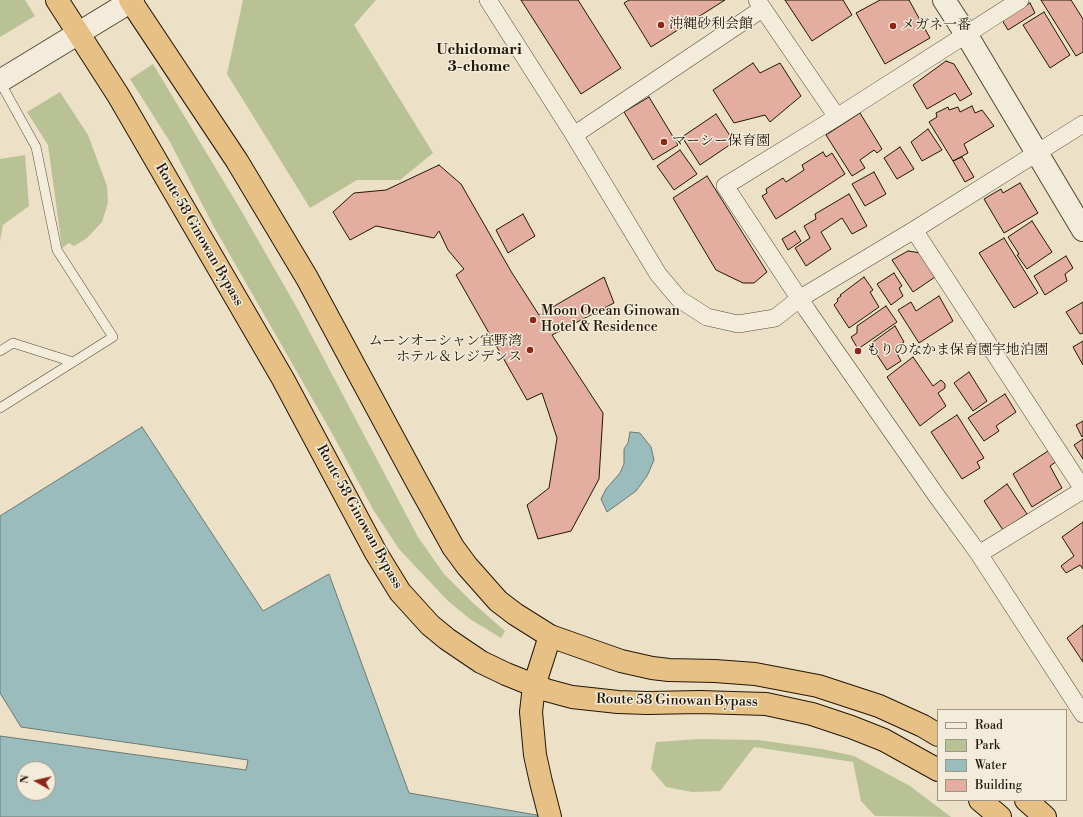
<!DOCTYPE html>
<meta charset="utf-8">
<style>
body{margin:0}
#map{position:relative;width:1083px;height:817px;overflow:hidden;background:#ece1c7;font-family:"Libre Bodoni",serif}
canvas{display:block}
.legend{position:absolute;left:937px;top:709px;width:130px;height:92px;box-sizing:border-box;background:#f3ecdb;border:1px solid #a09686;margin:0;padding:5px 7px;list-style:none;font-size:12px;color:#231606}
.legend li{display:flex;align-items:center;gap:8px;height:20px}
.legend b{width:20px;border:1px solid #a09686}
.north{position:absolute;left:16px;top:761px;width:40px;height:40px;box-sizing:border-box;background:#f3ecdb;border:1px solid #a09686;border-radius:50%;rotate:278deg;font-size:11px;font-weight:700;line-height:16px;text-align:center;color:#231606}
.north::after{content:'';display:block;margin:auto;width:14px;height:18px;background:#8f2418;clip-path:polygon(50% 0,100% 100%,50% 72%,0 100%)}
</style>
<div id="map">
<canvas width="1083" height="817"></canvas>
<ul class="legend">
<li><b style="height:5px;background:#f3ecdb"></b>Road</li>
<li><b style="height:11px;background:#b9c294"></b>Park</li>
<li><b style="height:11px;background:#9abcbc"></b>Water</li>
<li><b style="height:11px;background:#e3ada0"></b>Building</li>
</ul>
<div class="north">N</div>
</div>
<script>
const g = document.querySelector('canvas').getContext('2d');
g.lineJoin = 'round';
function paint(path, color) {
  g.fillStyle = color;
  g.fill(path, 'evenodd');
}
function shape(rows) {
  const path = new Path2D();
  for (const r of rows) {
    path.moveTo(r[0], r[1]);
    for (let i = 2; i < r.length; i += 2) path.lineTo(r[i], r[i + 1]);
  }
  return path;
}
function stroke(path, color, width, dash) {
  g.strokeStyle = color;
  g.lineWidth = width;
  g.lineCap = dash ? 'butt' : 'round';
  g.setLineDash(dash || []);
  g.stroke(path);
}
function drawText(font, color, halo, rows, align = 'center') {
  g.font = font + ' "Libre Bodoni","Noto Serif JP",serif';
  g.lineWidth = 3;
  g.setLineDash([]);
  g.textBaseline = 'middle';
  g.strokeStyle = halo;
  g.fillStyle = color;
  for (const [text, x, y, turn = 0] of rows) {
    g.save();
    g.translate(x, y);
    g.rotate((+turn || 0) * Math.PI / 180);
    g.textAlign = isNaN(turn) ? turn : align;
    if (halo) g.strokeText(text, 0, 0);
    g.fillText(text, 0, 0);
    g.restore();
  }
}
paint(shape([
 [0,0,25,0,35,16,0,37],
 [243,0,376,0,354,25,433,153,400,180,357,180,310,208,227,74],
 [153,64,242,212,297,308,418,537,444,574,473,603,505,631,501,638,470,619,448,601,399,549,374,511,333,435,214,227,170,142,130,79],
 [60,92,88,135,107,186,108,203,102,222,87,238,74,246,69,243,62,248,48,145,27,112],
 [25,155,29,206,3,225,0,241,0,159],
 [699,739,758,740,822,749,854,756,910,786,951,817,875,816,861,801,853,762,754,747,720,791,692,792,666,787,651,769,656,742]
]), '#b9c294');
const water = shape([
 [142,427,263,611,329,574,409,793,548,817,0,817,0,736,246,770,248,760,21,727,0,693,0,516,142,427],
 [24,769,48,769,48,793,24,793,24,769],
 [630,432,640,433,651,447,654,460,647,476,636,491,607,512,601,499,606,489,620,473,624,464,624,449,628,443,630,432]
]);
paint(water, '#9abcbc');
stroke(water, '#6a7a73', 1);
const building = shape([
 [521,0,578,0,621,68,581,94,521,0],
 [629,0,725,0,651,47,624,3,629,0],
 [785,0,843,0,852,15,812,41,785,0],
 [880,0,909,0,930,38,885,64,856,13,880,0],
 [1041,0,1071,0,1083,19,1083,52,1076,56,1041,0],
 [1030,3,1035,13,1008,30,1002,20,1030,3],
 [1044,12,1070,55,1050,68,1023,25,1044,12],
 [946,61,954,64,972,94,960,101,955,93,927,109,913,85,946,61],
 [753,63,760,73,780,63,801,96,770,122,765,115,734,123,713,90,753,63],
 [649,97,678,145,653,160,624,112,649,97],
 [972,106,975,113,982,110,994,126,964,144,968,153,953,161,929,122,937,117,936,113,948,107,949,110,958,107,960,112,972,106],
 [860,113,882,149,877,153,874,150,860,160,865,168,852,176,826,135,860,113],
 [716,114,734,142,700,165,682,137,716,114],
 [928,129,942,150,922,161,911,142,928,129],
 [900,147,914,169,897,179,884,158,900,147],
 [680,150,697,174,674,190,657,166,680,150],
 [823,152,826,157,832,153,845,174,776,219,762,196,767,193,766,189,783,178,786,182,804,170,802,165,823,152],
 [962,157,974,177,965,182,953,161,962,157],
 [439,165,461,184,512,273,539,315,604,277,614,303,552,335,603,413,599,479,571,531,538,539,527,505,549,488,557,438,542,393,527,400,456,275,464,269,448,250,439,231,434,238,376,226,350,240,333,212,354,193,386,190,439,165],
 [874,172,886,194,865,206,852,184,874,172],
 [707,176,767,272,754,283,743,283,716,270,673,198,707,176],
 [1020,183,1038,213,1004,233,984,199,1001,189,1003,193,1020,183],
 [849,194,867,226,852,234,842,218,821,232,831,249,806,266,795,248,810,238,804,226,816,219,815,214,849,194],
 [523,214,535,236,508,253,496,230,523,214],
 [1032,221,1052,252,1027,269,1017,255,1019,254,1008,237,1032,221],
 [795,231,801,241,788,250,782,239,795,231],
 [1004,238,1038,293,1014,308,979,253,1004,238],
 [908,251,921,253,935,277,913,292,892,260,908,251],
 [1066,256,1073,268,1065,274,1067,281,1045,295,1034,276,1066,256],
 [894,273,902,286,899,288,903,296,891,305,877,284,894,273],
 [864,277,873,290,870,292,879,307,849,328,834,305,838,301,837,299,841,296,840,295,864,277],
 [939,296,953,321,919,343,898,310,911,302,916,311,939,296],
 [1083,302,1083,333,1080,334,1066,312,1083,302],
 [886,306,897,322,858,349,851,337,857,333,857,326,886,306],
 [895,326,904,342,894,348,901,361,887,370,870,344,895,326],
 [1083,341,1083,365,1073,347,1083,341],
 [913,357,933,386,941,380,945,384,945,388,938,393,946,406,920,426,887,377,913,357],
 [969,372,987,401,973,411,954,383,969,372],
 [1005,394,1016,412,996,426,999,431,984,441,968,418,1005,394],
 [957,415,984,458,977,462,980,468,962,479,931,432,957,415],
 [1083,421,1083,436,1082,437,1076,425,1083,421],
 [1083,439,1083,459,1074,445,1083,439],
 [1051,449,1057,461,1050,466,1062,488,1032,507,1013,474,1051,449],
 [1007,484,1027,514,1003,530,984,501,1007,484],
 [1083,522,1083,569,1080,565,1066,573,1061,566,1074,556,1062,537,1083,522],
 [1083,625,1083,662,1067,638,1083,625]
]);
paint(building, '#e3ada0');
stroke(building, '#231606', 1);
const service = shape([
 [0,82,36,147,57,250,113,337,0,408],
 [0,351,13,343,73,362]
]);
const minor = shape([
 [488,0,574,135,658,274,679,299,707,317,738,324,775,318,799,299,914,230,1083,124],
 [757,0,837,117],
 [1020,0,837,117,725,186,807,310,936,495,979,554,1083,714],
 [574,135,762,9],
 [914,230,1083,489],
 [979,554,1083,490]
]);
const tertiary = shape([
 [944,0,966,34,1083,230],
 [0,81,133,0]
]);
const trunk = shape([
 [57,0,118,95,283,379,376,553,400,592,430,625,447,639,481,662,506,674,546,690,572,697,618,702,647,703,700,702,766,704,812,714,851,727,884,740,938,770],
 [130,0,237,161,307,278,417,482,453,547,467,566,498,601,515,614,550,636,621,661,652,668,669,670,715,671,755,674,818,686,879,706,923,726,938,735],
 [980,800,1000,817],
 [1026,800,1045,817]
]);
const motorway = shape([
 [550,636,534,686,531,712,535,755,541,782,550,817]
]);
stroke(service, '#554936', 10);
stroke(minor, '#554936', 18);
stroke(tertiary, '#554936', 24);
stroke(trunk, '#231606', 24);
stroke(motorway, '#231606', 24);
stroke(service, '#f3ecdb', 9);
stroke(minor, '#f3ecdb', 17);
stroke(tertiary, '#f3ecdb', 22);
stroke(trunk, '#e6c084', 22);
stroke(motorway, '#e6c084', 22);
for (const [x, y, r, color] of [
 [661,25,4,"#8f2418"],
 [893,26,4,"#8f2418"],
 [664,142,4,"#8f2418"],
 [533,320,4,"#8f2418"],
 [530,350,4,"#8f2418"],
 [858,351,4,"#8f2418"]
]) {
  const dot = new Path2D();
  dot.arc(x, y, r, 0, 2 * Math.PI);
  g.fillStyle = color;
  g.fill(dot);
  stroke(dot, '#f3ecdb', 1.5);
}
drawText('14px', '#231606', '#f3ecdb', [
 ["沖縄砂利会館",669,25],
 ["メガネ一番",901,26],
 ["マーシー保育園",672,142],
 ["Moon Ocean Ginowan",541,312],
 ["Hotel & Residence",541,328],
 ["ムーンオーシャン宜野湾",522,342,"right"],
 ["ホテル＆レジデンス",522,358,"right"],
 ["もりのなかま保育園宇地泊園",866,351]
], 'left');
drawText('14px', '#231606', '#f3ecdb', [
 ["Route 58 Ginowan Bypass",199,235,60],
 ["Route 58 Ginowan Bypass",359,517,61],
 ["Route 58 Ginowan Bypass",677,701,1]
]);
drawText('bold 15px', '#231606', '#f3ecdb', [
 ["Uchidomari",479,50],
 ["3-chome",479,67]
]);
</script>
